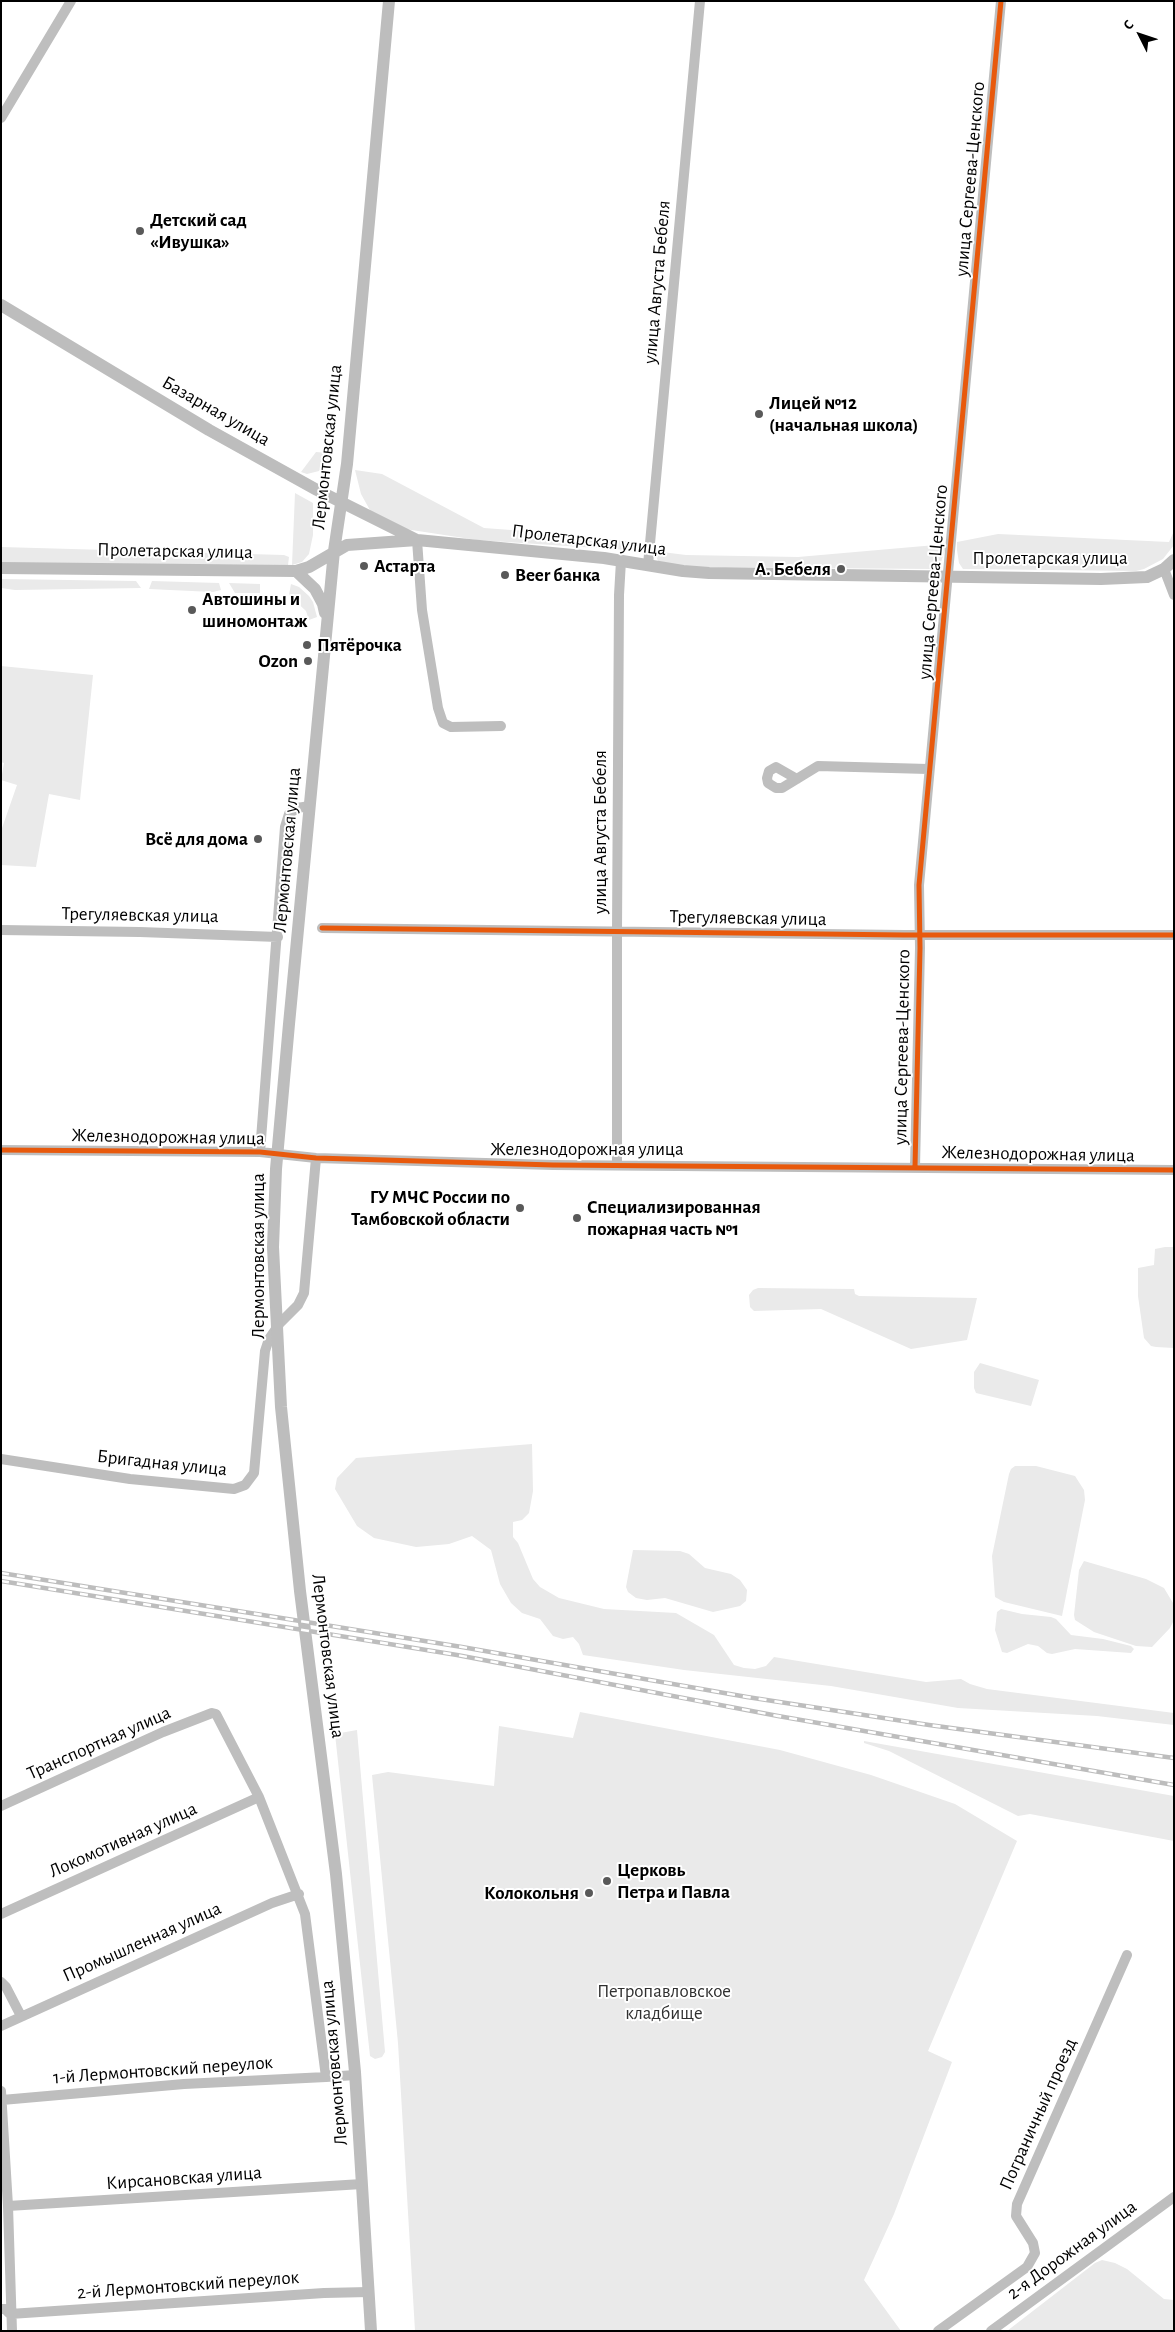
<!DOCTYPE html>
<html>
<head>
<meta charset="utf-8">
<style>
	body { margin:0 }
	#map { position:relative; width:1175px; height:2332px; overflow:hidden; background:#fff; font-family:"Alegreya Sans",sans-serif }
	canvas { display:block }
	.frame { position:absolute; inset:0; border:2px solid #000; pointer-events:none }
	.north { position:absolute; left:1115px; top:10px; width:50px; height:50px; -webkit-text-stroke:4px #fff; paint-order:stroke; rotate:311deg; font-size:14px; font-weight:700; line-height:20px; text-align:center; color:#000 }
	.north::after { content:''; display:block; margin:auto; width:18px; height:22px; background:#000; clip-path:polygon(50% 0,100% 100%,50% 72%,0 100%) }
</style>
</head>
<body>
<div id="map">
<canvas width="1175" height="2332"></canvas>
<div class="frame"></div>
<div class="north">С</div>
</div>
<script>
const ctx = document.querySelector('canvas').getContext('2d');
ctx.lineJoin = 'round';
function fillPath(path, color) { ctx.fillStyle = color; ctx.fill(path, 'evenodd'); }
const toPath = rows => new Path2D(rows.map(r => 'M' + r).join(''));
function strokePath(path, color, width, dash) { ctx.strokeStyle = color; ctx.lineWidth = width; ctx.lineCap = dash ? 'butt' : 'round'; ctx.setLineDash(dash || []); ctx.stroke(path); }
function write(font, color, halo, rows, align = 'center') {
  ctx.font = font + ' "Alegreya Sans",sans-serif'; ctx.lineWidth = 4; ctx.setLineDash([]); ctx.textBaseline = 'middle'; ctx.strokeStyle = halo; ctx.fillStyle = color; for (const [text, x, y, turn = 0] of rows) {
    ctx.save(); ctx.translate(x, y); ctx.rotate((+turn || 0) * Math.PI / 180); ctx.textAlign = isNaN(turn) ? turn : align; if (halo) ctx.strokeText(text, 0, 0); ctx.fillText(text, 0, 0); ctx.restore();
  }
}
const green = toPath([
	[316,452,328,453,333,456,319,471,307,474,301,472],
	[355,470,382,474,484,528,579,535,633,542,642,546,627,550,477,540,405,529,371,512,361,494],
	[295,493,313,503,313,535,309,554,302,562,292,565],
	[1174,531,1174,545,1163,559,1144,569,1136,571,963,569,959,563,957,550,957,542,998,534,1169,542],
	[947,544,941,562,937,568,932,569,685,567,658,561,654,551,686,555,798,557],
	[1,547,284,555,289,557,288,565,1,563],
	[1,579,136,581,141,588,15,590,1,588],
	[152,581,219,583,221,590,213,592,149,589],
	[229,583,260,584,260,593,235,593],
	[291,584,299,587,309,596,313,602,317,617,309,620,306,611,289,595],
	[1,666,93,675,80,800,49,794,36,867,1,865,1,831,17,785,1,780,4,763,1,762],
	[1165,1247,1174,1247,1174,1348,1156,1347,1151,1346,1144,1338,1138,1296,1138,1268,1154,1265,1155,1249],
	[758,1288,854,1289,855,1294,859,1296,977,1298,967,1340,911,1349,821,1309,754,1311,750,1307,749,1295,753,1290],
	[980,1363,1039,1380,1031,1406,976,1393,974,1388,974,1372],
	[532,1444,533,1491,529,1513,522,1520,513,1522,513,1537,518,1543,533,1579,540,1587,559,1598,604,1609,676,1613,714,1635,734,1665,744,1668,755,1669,766,1666,774,1657,926,1682,961,1679,970,1684,987,1689,1174,1713,1174,1725,1097,1716,958,1708,831,1686,684,1670,583,1655,579,1644,573,1637,563,1639,553,1636,540,1619,522,1613,511,1603,500,1584,491,1550,472,1536,449,1544,416,1547,374,1538,357,1526,335,1489,337,1478,356,1458],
	[1015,1466,1036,1466,1075,1476,1084,1490,1085,1500,1062,1616,1004,1602,995,1597,992,1556,1009,1474,1011,1469],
	[633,1550,680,1551,689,1554,705,1568,731,1574,740,1580,747,1590,746,1601,740,1606,713,1612,665,1598,647,1600,636,1598,628,1592,626,1587],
	[1084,1561,1146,1579,1164,1588,1173,1603,1174,1620,1170,1628,1152,1647,1136,1646,1094,1632,1075,1620,1074,1615,1079,1570],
	[1001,1609,1022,1614,1051,1617,1056,1619,1071,1635,1103,1639,1131,1646,1134,1649,1131,1653,1075,1649,1052,1654,1047,1653,1038,1646,1028,1644,1007,1653,1002,1652,995,1630,997,1612],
	[580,1712,780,1750,871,1775,955,1804,1017,1841,928,2051,952,2062,894,2214,864,2280,901,2331,415,2331,398,2043,372,1775,388,1772,494,1786,499,1726,573,1738],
	[357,1730,385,2052,382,2057,375,2059,370,2056,335,1734],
	[864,1741,1174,1796,1174,1841,1030,1814,1018,1816,889,1751,864,1743],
	[1102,2260,1115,2263,1127,2269,1164,2299,1174,2300,1174,2331,1007,2331,1095,2263]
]);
const minor = toPath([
	[1,118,71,1],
	[417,540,422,610,438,708,443,723,451,727,501,726],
	[648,565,700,1],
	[1164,569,1174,595],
	[797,779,776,767,769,771,767,778,768,783,776,788,782,788,818,766,928,769],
	[322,928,904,935,1174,935],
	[1,930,140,932,278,937],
	[1,1150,260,1152,316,1158,553,1165,1174,1170],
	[260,1152,285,827,289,814,297,808,310,806],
	[617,1164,617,931,619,595,621,561],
	[915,1167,920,948,919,885,1001,1],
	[1,1459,130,1479,234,1489,245,1485,254,1473,265,1351,269,1339,280,1323,298,1305,304,1293,316,1158],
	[1,1806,163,1732,212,1713,216,1714,259,1797,305,1914,326,2077,355,2075],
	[1,1914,259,1797],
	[1,1982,6,1987,21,2016],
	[1,2026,272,1903,299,1894],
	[1,2091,8,2206,12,2331],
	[2,2100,184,2084,326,2077],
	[8,2206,362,2184],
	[1,2309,5,2309,10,2314,324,2293,369,2292],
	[938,2331,1027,2267,1035,2253,1033,2243,1016,2216,1017,2204,1127,1955],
	[991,2331,1174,2197]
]);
const major = toPath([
	[1,305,209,430,317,490,417,540],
	[1,568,296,571,309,567,347,545,417,540,604,558,683,571,709,573,1101,579,1147,577,1164,569,1174,560],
	[296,571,315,589,323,604,325,613],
	[371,2331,355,2072,336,1874,300,1591,281,1407,273,1247,276,1169,289,1024,334,551,347,464,389,1]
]);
const rail = toPath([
	[1,1573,462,1647,747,1697,929,1725,1174,1758],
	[1,1581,457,1655,778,1716,1174,1785]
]);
const cycleway = toPath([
	[322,928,904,935,1174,935],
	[1,1150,260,1152,316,1158,553,1165,1174,1170],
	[915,1167,920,948,919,885,1001,1]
]);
const markers = [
	[140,231,5,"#595959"],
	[759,414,5,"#595959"],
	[364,566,5,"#595959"],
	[841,569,5,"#595959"],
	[505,575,5,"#595959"],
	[192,610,5,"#595959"],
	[307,645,5,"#595959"],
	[308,661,5,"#595959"],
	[258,839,5,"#595959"],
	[520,1208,5,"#595959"],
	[577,1218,5,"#595959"],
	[607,1881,5,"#595959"],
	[589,1893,5,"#595959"]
];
const streetNames = [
	["улица Сергеева-Ценского",970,179,-85],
	["улица Августа Бебеля",657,282,-85],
	["Базарная улица",216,411,30],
	["Лермонтовская улица",327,447,-84],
	["Пролетарская улица",589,540,7],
	["Пролетарская улица",175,551,1],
	["Пролетарская улица",1050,558],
	["улица Сергеева-Ценского",933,582,-85],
	["улица Августа Бебеля",600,832,-90],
	["Лермонтовская улица",287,850,-85],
	["Трегуляевская улица",140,915,1],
	["Трегуляевская улица",748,918,1],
	["улица Сергеева-Ценского",902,1047,-89],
	["Железнодорожная улица",168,1137,1],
	["Железнодорожная улица",587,1149],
	["Железнодорожная улица",1038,1154,1],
	["Лермонтовская улица",258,1256,-90],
	["Бригадная улица",162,1463,6],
	["Лермонтовская улица",328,1656,83],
	["Транспортная улица",99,1743,-24],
	["Локомотивная улица",123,1840,-24],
	["Промышленная улица",142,1942,-24],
	["Лермонтовская улица",334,2063,-95],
	["1-й Лермонтовский переулок",163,2070,-4],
	["Пограничный проезд",1038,2114,-66],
	["Кирсановская улица",184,2178,-4],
	["2-я Дорожная улица",1072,2250,-36],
	["2-й Лермонтовский переулок",188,2285,-4]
];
const poiNames = [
	["Детский сад",150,220],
	["«Ивушка»",150,242],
	["Лицей №12",769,403],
	["(начальная школа)",769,425],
	["Астарта",374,566],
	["А. Бебеля",831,569,"right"],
	["Beer банка",515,575],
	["Автошины и",202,599],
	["шиномонтаж",202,621],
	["Пятёрочка",317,645],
	["Ozon",298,661,"right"],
	["Всё для дома",248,839,"right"],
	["ГУ МЧС России по",510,1197,"right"],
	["Тамбовской области",510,1219,"right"],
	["Специализированная",587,1207],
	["пожарная часть №1",587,1229],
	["Церковь",617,1870],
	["Петра и Павла",617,1892],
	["Колокольня",579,1893,"right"]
];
const parkNames = [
	["Петропавловское",664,1991],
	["кладбище",664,2013]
];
fillPath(green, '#eaeaea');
strokePath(minor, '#bebebe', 10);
strokePath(major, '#bdbdbd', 12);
strokePath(rail, '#bdbdbd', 4.5);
strokePath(rail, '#fff', 2.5, [8]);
strokePath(cycleway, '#e8590c', 5);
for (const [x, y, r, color] of markers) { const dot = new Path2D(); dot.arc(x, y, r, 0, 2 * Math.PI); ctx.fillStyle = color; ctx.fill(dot); strokePath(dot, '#fff', 2); }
write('19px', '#000', '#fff', streetNames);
write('bold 19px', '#000', '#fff', poiNames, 'left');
write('19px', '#303030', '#fff', parkNames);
</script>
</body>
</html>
